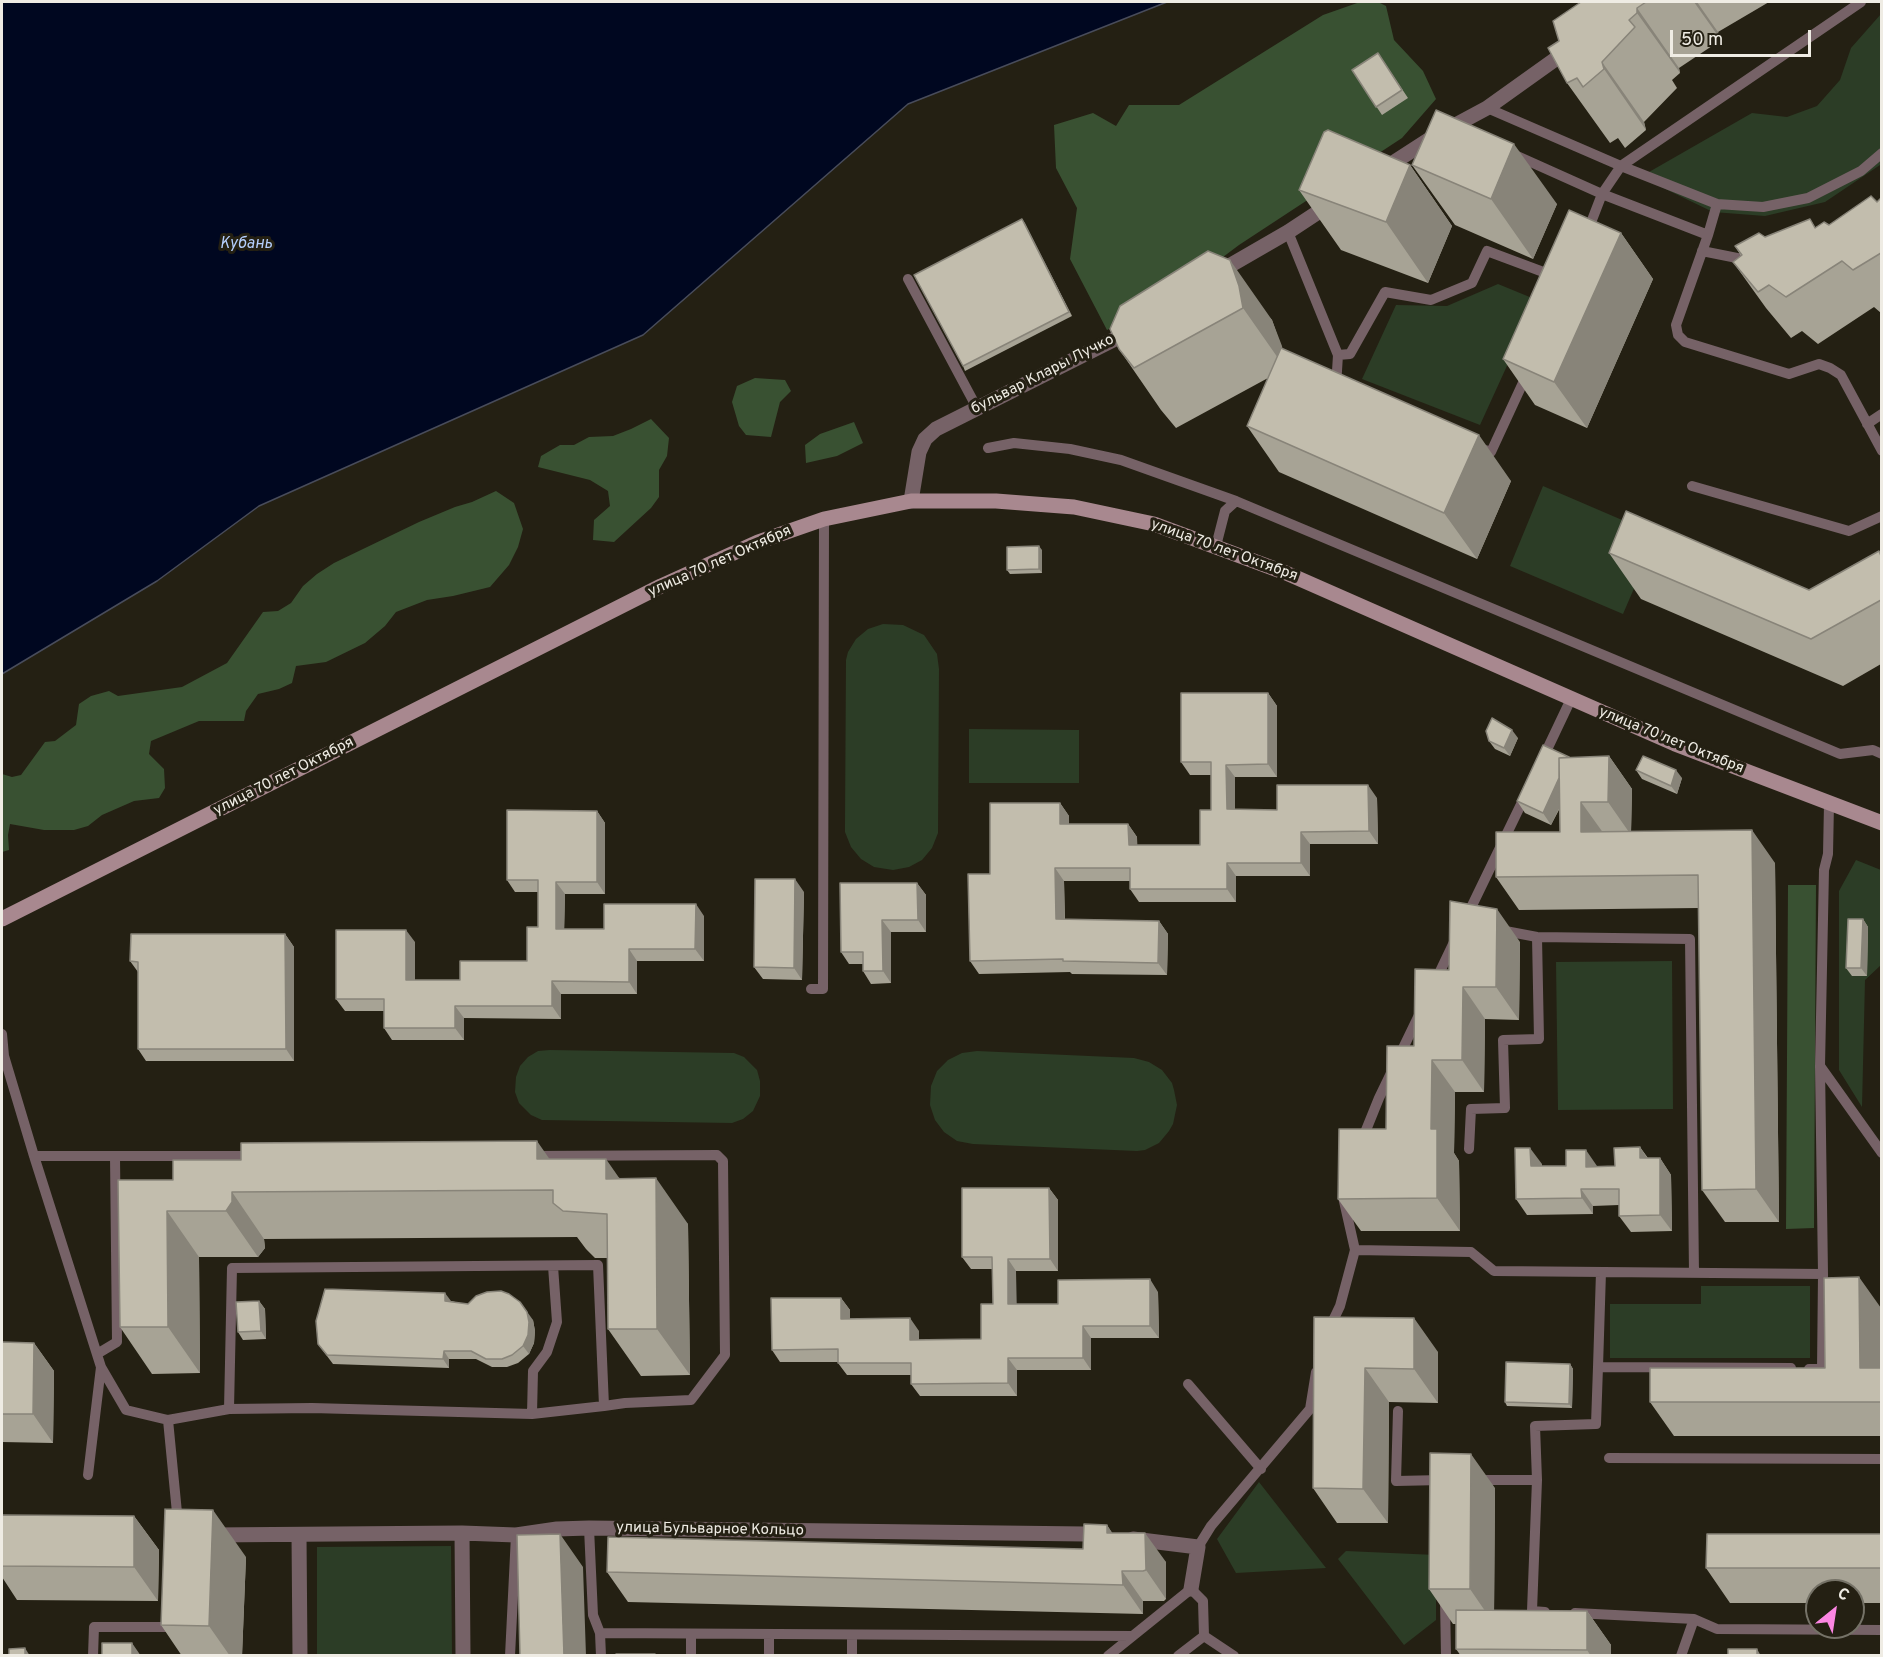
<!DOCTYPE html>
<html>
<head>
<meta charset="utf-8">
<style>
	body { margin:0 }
	#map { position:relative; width:1883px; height:1657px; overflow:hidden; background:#242013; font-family:Overpass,sans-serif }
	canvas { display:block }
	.frame { position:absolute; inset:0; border:3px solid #efece4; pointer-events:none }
	.north { position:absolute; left:1805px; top:1579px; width:60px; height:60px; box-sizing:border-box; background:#242013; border:2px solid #757267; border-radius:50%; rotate:30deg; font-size:16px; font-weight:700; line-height:24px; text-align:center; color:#efece4 }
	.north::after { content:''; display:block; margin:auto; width:21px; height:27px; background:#fc86e3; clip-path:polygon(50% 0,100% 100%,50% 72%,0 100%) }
	.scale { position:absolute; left:1670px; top:30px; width:141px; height:27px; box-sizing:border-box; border:3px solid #efece4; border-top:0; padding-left:8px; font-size:18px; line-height:21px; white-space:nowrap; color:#efece4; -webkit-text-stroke:4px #242013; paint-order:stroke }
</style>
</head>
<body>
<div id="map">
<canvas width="1883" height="1657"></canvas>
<div class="frame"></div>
<div class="north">С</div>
<div class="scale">50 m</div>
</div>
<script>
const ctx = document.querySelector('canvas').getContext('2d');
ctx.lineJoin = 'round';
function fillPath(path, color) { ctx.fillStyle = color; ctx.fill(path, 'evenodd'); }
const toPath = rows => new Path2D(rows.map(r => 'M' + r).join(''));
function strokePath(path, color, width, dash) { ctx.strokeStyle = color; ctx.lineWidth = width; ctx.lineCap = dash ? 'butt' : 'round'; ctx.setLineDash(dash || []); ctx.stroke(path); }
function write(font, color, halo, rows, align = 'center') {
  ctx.font = font + ' Overpass,sans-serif'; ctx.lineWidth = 6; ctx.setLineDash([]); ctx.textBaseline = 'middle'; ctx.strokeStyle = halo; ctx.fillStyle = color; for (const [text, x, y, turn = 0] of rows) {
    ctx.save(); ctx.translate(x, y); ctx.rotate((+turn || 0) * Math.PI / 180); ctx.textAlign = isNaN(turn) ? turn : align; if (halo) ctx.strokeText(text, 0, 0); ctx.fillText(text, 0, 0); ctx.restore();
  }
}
const green = toPath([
	[1881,14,1881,163,1880,165,1825,202,1765,216,1713,212,1655,184,1649,172,1752,113,1787,117,1817,106,1840,80,1851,48],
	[1498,284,1537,300,1480,425,1362,379,1396,305,1447,306],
	[1543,486,1657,535,1623,614,1510,566],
	[883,624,903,625,924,635,937,654,939,669,938,833,932,848,922,860,909,867,893,870,874,867,861,859,851,847,845,832,845,824,846,660,848,652,856,639,868,629],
	[969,729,1079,730,1079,783,969,783],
	[1856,860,1881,870,1881,965,1865,980,1862,1107,1839,1070,1839,891],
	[1672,961,1673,1109,1558,1110,1556,962],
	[550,1050,734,1053,744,1057,757,1070,760,1081,760,1096,753,1111,743,1119,732,1123,542,1120,531,1115,519,1103,515,1092,516,1077,520,1066,528,1057,538,1051],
	[977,1051,1134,1058,1149,1062,1162,1070,1172,1083,1174,1090,1177,1105,1173,1124,1169,1131,1159,1143,1145,1150,1137,1151,973,1144,957,1141,944,1132,935,1120,930,1105,931,1086,937,1071,948,1060,962,1053],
	[1701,1286,1810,1286,1810,1358,1610,1358,1610,1304,1701,1304],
	[1259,1482,1326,1568,1236,1573,1217,1539],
	[451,1546,452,1655,317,1655,317,1547],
	[1346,1551,1436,1555,1436,1620,1404,1645,1338,1559]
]);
const forest = toPath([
	[1360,2,1378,2,1386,6,1394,40,1423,71,1436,99,1402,138,1239,245,1179,290,1107,330,1070,259,1077,208,1056,168,1054,125,1093,113,1116,126,1129,105,1179,105,1323,15],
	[755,378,785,380,791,391,780,402,771,437,746,435,739,426,732,402,737,386],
	[651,419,669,438,667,456,659,470,659,497,651,508,614,542,593,540,594,520,610,506,608,491,590,480,538,467,541,456,560,445,574,445,589,437,613,436,631,429],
	[854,422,863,443,837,456,806,463,805,445,820,434],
	[496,491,514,503,523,529,518,547,509,565,490,587,453,596,427,600,396,612,385,626,365,643,326,662,296,666,292,683,279,689,258,694,246,711,244,721,199,721,151,741,149,754,164,769,165,788,159,798,134,801,102,815,88,826,74,830,44,830,10,824,8,835,9,850,2,852,2,774,12,777,21,775,45,742,55,741,76,725,79,704,91,696,109,691,118,696,182,687,227,663,263,612,278,611,291,603,303,586,317,574,334,563,419,522,455,507,472,502],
	[1788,885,1816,885,1814,1228,1786,1229]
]);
const water = toPath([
	[2,2,1167,2,908,104,643,335,259,506,157,581,2,674,2,2]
]);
const service = toPath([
	[1487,108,1621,166,1717,204,1763,207,1808,198,1861,171,1882,153],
	[1515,155,1602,194,1708,235],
	[1717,204,1708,235,1676,325,1678,335,1685,342,1789,374,1819,364,1830,368,1841,375,1882,451],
	[1288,232,1338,355,1336,387],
	[1587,233,1602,194,1621,166,1861,2],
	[1702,251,1752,261],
	[908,279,977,408],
	[1338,355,1350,354,1385,292,1431,300,1472,283,1487,251,1554,276],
	[1867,424,1882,414],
	[988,448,1014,443,1070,449,1121,460,1236,501],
	[1479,448,1491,452,1527,374],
	[1692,486,1849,531,1882,516],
	[1216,546,1225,511,1236,501,1840,754,1873,750,1882,754],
	[1543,758,1571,699],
	[1466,918,1526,794],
	[1500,930,1537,937,1690,939,1694,1273],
	[1435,982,1455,940],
	[811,989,823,989,824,519],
	[2,1034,4,1056,34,1156,101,1367,126,1410,168,1420,178,1523],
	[1820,1066,1882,1153],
	[1362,1140,1379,1098,1420,1013],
	[1469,1149,1471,1109,1505,1108,1503,1040,1539,1039,1537,937],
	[34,1156,253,1156],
	[1343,1197,1355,1250,1471,1252,1494,1271,1823,1274,1820,1066,1824,870,1828,854,1829,804],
	[1329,1329,1340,1306,1355,1250],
	[97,1354,117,1342,115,1156],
	[1598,1367,1601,1272],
	[1809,1369,1822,1369,1823,1274],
	[1188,1384,1261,1469],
	[229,1409,312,1408,532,1414,604,1406],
	[1398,1411,1396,1481,1442,1480],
	[532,1414,533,1371,547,1352,557,1322,553,1266],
	[168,1420,229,1409,232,1268,598,1265,604,1406,625,1403,691,1400,725,1355,723,1161,717,1155,533,1156],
	[1609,1458,1882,1459],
	[88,1475,101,1367],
	[1477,1480,1537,1480],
	[589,1528,593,1615,600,1633,1132,1636],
	[1198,1547,1211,1526,1310,1409,1316,1372],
	[1445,1600,1446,1656],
	[1545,1612,1532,1611,1537,1480,1535,1426,1596,1424,1598,1367,1791,1368],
	[1575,1613,1694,1619,1681,1656],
	[1694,1619,1717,1629,1882,1630],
	[600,1633,601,1656],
	[691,1634,691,1656],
	[1204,1636,1234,1656],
	[93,1656,94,1627,174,1627],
	[510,1656,516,1535],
	[769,1656,769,1635],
	[852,1656,852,1635],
	[1108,1656,1191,1589,1203,1601,1204,1636,1178,1656]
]);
const minor = toPath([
	[1382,170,1433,137,1487,108,1571,48],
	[1217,273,1288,232,1332,203],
	[911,501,919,452,925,439,936,429,1115,339,1130,327],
	[462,1533,463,1656],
	[210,1535,462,1533,516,1535,557,1529,589,1528,1085,1534,1103,1536],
	[299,1535,300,1656],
	[1133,1539,1198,1547,1191,1589]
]);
const secondary = toPath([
	[2,919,661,586,758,542,824,519,911,501,996,501,1074,507,1154,524,1286,573,1675,744,1882,823]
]);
const wall = toPath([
	[1581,2,1769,2,1718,32,1721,40,1679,68,1680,73,1672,80,1677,88,1644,122,1646,130,1625,148,1618,138,1610,143,1567,83,1559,41],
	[1378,53,1408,98,1382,115,1352,70],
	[1410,165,1452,226,1428,283,1341,250,1299,190],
	[1412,165,1557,204,1533,259,1455,225],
	[1881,198,1881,313,1874,307,1818,344,1802,331,1791,338,1766,308,1733,262,1741,256,1735,246,1765,237,1810,219,1815,227,1829,225,1877,202],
	[1022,219,1072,316,965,371,963,366],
	[1621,233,1653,279,1587,428,1535,405,1503,359],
	[1208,251,1272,320,1282,349,1511,481,1477,559,1279,472,1247,426,1268,378,1176,428,1161,410,1119,349],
	[1042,550,1042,573,1010,574,1007,570],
	[1609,553,1809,590,1881,555,1881,664,1843,686,1641,599],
	[1268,693,1277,706,1277,777,1235,777,1235,809,1277,810,1377,798,1378,844,1310,844,1310,876,1236,876,1236,902,1139,902,1130,889,1130,881,1064,881,1065,919,1159,921,1168,934,1167,975,1072,974,1070,972,979,974,970,961,990,874,1060,803,1069,816,1069,824,1128,824,1137,837,1137,845,1200,845,1211,810,1211,775,1190,775,1181,762],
	[1518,738,1510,756,1495,749,1489,741],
	[1609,756,1632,789,1631,831,1775,863,1779,1222,1725,1222,1702,1190,1699,908,1519,910,1496,877,1560,832,1560,808,1551,825,1525,813,1517,801,1570,758],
	[1636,770,1682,778,1677,794,1642,779],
	[597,811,605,823,605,894,565,894,564,929,604,929,704,916,704,961,637,961,637,994,561,994,561,1019,464,1018,464,1040,392,1040,384,1028,384,1011,345,1011,336,999,415,942,415,980,460,980,527,961,538,927,538,892,515,892,507,880],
	[917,883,926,895,926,932,891,932,891,983,871,984,863,971,863,964,849,964,841,952],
	[804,892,802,980,763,979,754,967],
	[1863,919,1868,927,1867,976,1852,976,1846,968],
	[285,934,294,947,294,1061,146,1061,138,1049,138,972,130,961],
	[1520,942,1519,1020,1485,1019,1484,1092,1455,1092,1454,1153,1459,1161,1460,1231,1361,1231,1338,1199,1386,1129,1414,1046,1449,970],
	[1640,1147,1648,1158,1660,1158,1671,1175,1672,1231,1631,1232,1619,1216,1619,1205,1593,1206,1593,1214,1527,1215,1516,1199,1542,1164,1542,1166,1615,1166],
	[550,1159,620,1178,688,1224,690,1375,641,1376,608,1329,608,1258,595,1258,586,1249,577,1237,264,1239,265,1248,258,1257,199,1257,200,1373,152,1374,120,1327,173,1180],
	[1049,1188,1058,1200,1058,1271,1016,1271,1016,1304,1058,1304,1158,1292,1159,1338,1091,1338,1091,1370,1017,1370,1017,1396,920,1396,911,1384,911,1375,847,1375,838,1363,838,1362,780,1362,772,1350,841,1298,850,1310,850,1319,919,1331,919,1340,981,1339,993,1304,992,1269,971,1269,962,1257],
	[259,1301,265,1309,266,1339,243,1340,238,1332],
	[451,1301,533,1320,535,1331,534,1343,529,1354,518,1363,507,1367,492,1367,476,1359,449,1359,449,1368,333,1364,318,1344],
	[1881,1308,1881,1436,1674,1436,1650,1402,1825,1368],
	[1314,1317,1438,1352,1438,1403,1389,1402,1388,1523,1337,1523,1313,1488],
	[2,1342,34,1343,54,1371,53,1443,2,1442],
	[1570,1364,1573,1369,1572,1408,1507,1406,1505,1402],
	[1495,1488,1494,1610,1587,1611,1611,1645,1611,1656,1461,1656,1456,1649,1456,1624,1453,1624,1429,1589],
	[2,1515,134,1516,159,1550,158,1601,17,1600,2,1577],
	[1107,1525,1112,1533,1166,1562,1166,1599,1164,1601,1143,1601,1143,1614,628,1602,607,1572,1083,1549],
	[1881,1534,1881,1603,1853,1603,1853,1591,1817,1591,1817,1603,1730,1603,1706,1568],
	[246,1557,242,1656,182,1656,161,1625]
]);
const shadedWall = toPath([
	[1694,2,1697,2,1718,32,1721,40],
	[1637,8,1679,68,1680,73,1637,13],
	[1602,62,1644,122,1646,130,1604,69],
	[1514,144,1557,204,1533,259,1491,199],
	[1410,165,1452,226,1428,283,1386,222],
	[1022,219,1025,223,1072,316,1069,312],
	[1621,233,1653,279,1587,428,1554,382],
	[1230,260,1272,320,1282,346,1285,368,1243,308],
	[1479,435,1511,481,1477,559,1444,513],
	[1039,546,1042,550,1042,573,1039,569],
	[1268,693,1277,706,1277,777,1268,764],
	[1512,730,1518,738,1510,756,1504,748],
	[1609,756,1632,789,1631,835,1608,802],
	[1569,757,1578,770,1551,825,1543,813],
	[1226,765,1235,777,1235,822,1227,809],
	[1676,770,1682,778,1677,794,1671,786],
	[1368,785,1377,798,1378,844,1369,831],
	[1581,802,1604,834,1581,832],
	[1060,803,1069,816,1069,837,1060,824],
	[597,811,605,823,605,894,597,882],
	[1128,824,1137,837,1138,858,1129,845],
	[1752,830,1775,863,1779,1222,1756,1189],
	[1301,832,1310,844,1310,876,1301,863],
	[1227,863,1236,876,1236,902,1227,889],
	[1055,868,1064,881,1065,932,1056,919],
	[795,879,804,892,802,980,794,968],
	[556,882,565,894,564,941,556,929],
	[917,883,926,895,926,932,918,920],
	[696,904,704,916,704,961,695,949],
	[1497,909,1520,942,1519,1020,1496,987],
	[1863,919,1868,927,1867,976,1861,968],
	[882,920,891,932,891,983,883,971],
	[1159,921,1168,934,1167,975,1158,963],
	[406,930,415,942,415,992,406,980],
	[285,934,294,947,294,1061,286,1049],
	[629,949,637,961,637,994,629,982],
	[552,981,561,994,561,1019,552,1006],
	[1463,987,1485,1019,1484,1092,1462,1060],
	[455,1006,464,1018,464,1040,455,1028],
	[1432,1060,1455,1092,1454,1153,1459,1161,1460,1231,1437,1198,1431,1129],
	[537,1141,569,1187,537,1159],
	[1640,1147,1651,1164,1640,1158],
	[1530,1148,1542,1164,1542,1182,1531,1166],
	[1586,1150,1597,1166,1586,1167],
	[1660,1158,1671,1175,1672,1231,1660,1215],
	[606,1159,638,1205,606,1179],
	[656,1178,688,1224,690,1375,657,1329],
	[1049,1188,1058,1200,1058,1271,1050,1259],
	[1581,1189,1593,1206,1593,1214,1582,1198],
	[232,1192,264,1239,265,1248,258,1257,226,1211],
	[167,1211,199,1257,200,1373,168,1327],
	[1008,1259,1016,1271,1017,1317,1008,1304],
	[1859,1277,1881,1308,1881,1399,1860,1368],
	[1150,1279,1158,1292,1159,1338,1150,1326],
	[445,1293,451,1301,451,1310,445,1301],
	[841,1298,850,1310,850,1331,841,1319],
	[259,1301,265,1309,266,1339,261,1331],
	[520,1302,533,1320,535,1331,534,1343,529,1354,523,1346],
	[910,1318,919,1331,919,1352,910,1340],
	[1414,1318,1438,1352,1438,1403,1414,1369],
	[1083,1326,1091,1338,1091,1370,1083,1358],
	[34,1343,54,1371,53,1443,33,1414],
	[444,1351,449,1359,449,1368,443,1359],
	[1008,1358,1017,1370,1017,1396,1008,1383],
	[1570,1364,1573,1369,1572,1408,1569,1404],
	[1365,1368,1389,1402,1388,1523,1363,1489],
	[1471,1454,1495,1488,1494,1624,1470,1589],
	[213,1510,246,1557,242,1656,230,1656,209,1626],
	[134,1516,159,1550,158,1601,134,1567],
	[1107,1525,1127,1555,1107,1533],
	[1145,1533,1166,1562,1166,1599,1146,1570],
	[560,1534,583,1567,586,1656,564,1656],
	[1122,1571,1143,1601,1143,1614,1123,1585],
	[1587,1611,1611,1645,1611,1656,1591,1656,1587,1650],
	[132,1643,141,1656,132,1656],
	[25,1648,30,1656,25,1656],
	[1757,1649,1761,1656,1757,1656]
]);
const building = toPath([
	[1581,2,1646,2,1637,8,1637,13,1629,20,1635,27,1602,62,1604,69,1583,87,1577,78,1567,83,1548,48,1559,41,1553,21,1581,2],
	[1378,53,1402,90,1376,107,1352,70,1378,53],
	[1436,110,1514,144,1491,199,1412,165,1436,110],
	[1328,130,1410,165,1386,222,1299,190,1324,132,1328,130],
	[1871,196,1877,202,1881,198,1881,253,1853,270,1842,261,1786,297,1769,285,1758,292,1733,262,1742,255,1735,246,1759,233,1765,237,1810,219,1815,228,1824,222,1829,225,1871,196],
	[1569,210,1621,233,1554,382,1503,359,1569,210],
	[1022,219,1069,312,963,366,914,275,1022,219],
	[1208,251,1230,260,1239,286,1243,308,1134,368,1119,349,1110,329,1120,306,1208,251],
	[1281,348,1479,435,1444,513,1247,426,1281,348],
	[1626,511,1809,590,1879,551,1881,556,1881,600,1811,639,1609,553,1626,511],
	[1039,546,1039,569,1007,570,1007,547,1039,546],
	[1181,693,1268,693,1268,764,1226,765,1227,809,1277,810,1277,785,1368,785,1369,831,1301,832,1301,863,1227,863,1227,889,1130,889,1130,868,1055,868,1056,919,1159,921,1158,963,1063,961,1063,959,970,961,968,874,990,874,990,803,1060,803,1060,824,1128,824,1129,845,1200,845,1200,810,1211,810,1211,762,1181,762,1181,693],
	[1492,718,1512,730,1504,748,1489,741,1486,731,1492,718],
	[1543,745,1569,757,1559,758,1559,778,1543,813,1517,801,1543,745],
	[1609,756,1608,802,1581,802,1581,832,1752,830,1756,1189,1702,1190,1698,875,1496,877,1496,832,1560,832,1559,758,1609,756],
	[1643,756,1676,770,1671,786,1636,770,1643,756],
	[507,810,597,811,597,882,556,882,556,929,604,929,604,904,696,904,695,949,629,949,629,982,552,981,552,1006,455,1006,455,1028,384,1028,384,999,336,999,336,930,406,930,406,980,460,980,460,961,527,961,527,927,538,927,538,880,507,880,507,810],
	[755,879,795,879,794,968,754,967,755,879],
	[840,883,917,883,918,920,882,920,883,971,863,971,863,952,841,952,840,883],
	[1450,901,1497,909,1496,987,1463,987,1462,1060,1432,1060,1431,1129,1437,1129,1437,1198,1338,1199,1339,1129,1386,1129,1387,1046,1414,1046,1415,969,1449,970,1450,901],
	[1848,919,1863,919,1861,968,1846,968,1848,919],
	[131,934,285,934,286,1049,138,1049,138,962,130,961,131,934],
	[537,1141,537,1159,606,1159,606,1179,656,1178,657,1329,608,1329,607,1214,563,1211,553,1203,553,1190,232,1192,232,1202,226,1211,167,1211,168,1327,120,1327,118,1180,173,1180,173,1160,241,1160,241,1143,537,1141],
	[1640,1147,1640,1158,1660,1158,1660,1215,1619,1216,1619,1189,1581,1189,1582,1198,1516,1199,1515,1148,1530,1148,1531,1166,1566,1166,1566,1150,1586,1150,1586,1167,1615,1166,1614,1148,1640,1147],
	[962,1188,1049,1188,1050,1259,1008,1259,1008,1304,1058,1304,1058,1280,1150,1279,1150,1326,1083,1326,1083,1358,1008,1358,1008,1383,911,1384,911,1363,838,1363,838,1349,772,1350,771,1298,841,1298,841,1319,910,1318,910,1340,981,1339,981,1304,993,1304,992,1257,962,1257,962,1188],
	[1859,1277,1860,1368,1881,1368,1881,1402,1650,1402,1650,1368,1825,1368,1824,1278,1859,1277],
	[325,1289,445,1293,445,1301,468,1304,476,1296,487,1292,501,1291,509,1294,520,1302,527,1312,529,1322,528,1335,523,1346,512,1355,502,1359,486,1359,471,1351,444,1351,443,1359,327,1355,318,1344,316,1321,325,1289],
	[259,1301,261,1331,238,1332,236,1302,259,1301],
	[1314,1317,1414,1318,1414,1369,1365,1368,1363,1489,1313,1488,1314,1317],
	[2,1342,34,1343,33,1414,2,1414,2,1342],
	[1506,1362,1570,1364,1569,1404,1505,1402,1506,1362],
	[1430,1453,1471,1454,1470,1589,1429,1589,1430,1453],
	[165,1509,213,1510,209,1626,161,1625,165,1509],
	[2,1515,134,1516,134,1567,2,1566,2,1515],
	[1084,1524,1107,1525,1107,1533,1145,1533,1146,1570,1143,1571,1122,1571,1123,1585,607,1572,608,1537,1083,1549,1084,1524],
	[560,1534,564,1656,520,1656,517,1535,560,1534],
	[1707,1534,1881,1534,1881,1568,1706,1568,1707,1534],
	[1456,1610,1587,1611,1587,1650,1456,1649,1456,1610],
	[102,1643,132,1643,132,1656,102,1656,102,1643],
	[25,1648,25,1656,9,1656,9,1649,25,1648],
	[1728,1649,1757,1649,1757,1656,1728,1656,1728,1649],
	[616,1654,655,1654,655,1656,616,1656,616,1654]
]);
const streetNames = [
	["бульвар Клары Лучко",1043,375,-27],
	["улица 70 лет Октября",1224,551,20],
	["улица 70 лет Октября",720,562,-24],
	["улица 70 лет Октября",1671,741,22],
	["улица 70 лет Октября",284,777,-27],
	["улица Бульварное Кольцо",710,1530,1]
];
const waterNames = [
	["Кубань",246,245]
];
fillPath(green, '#2c3d26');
fillPath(forest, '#395132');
fillPath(water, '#000720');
strokePath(water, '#484c5b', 1.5);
strokePath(service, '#766267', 10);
strokePath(minor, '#766267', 15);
strokePath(secondary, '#a8888f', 15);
fillPath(wall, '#a7a395');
fillPath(shadedWall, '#888479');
fillPath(building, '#c2bdad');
strokePath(building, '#888479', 1.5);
write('15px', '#efece4', '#242013', streetNames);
write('italic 16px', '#b5cffd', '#242013', waterNames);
</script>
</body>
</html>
